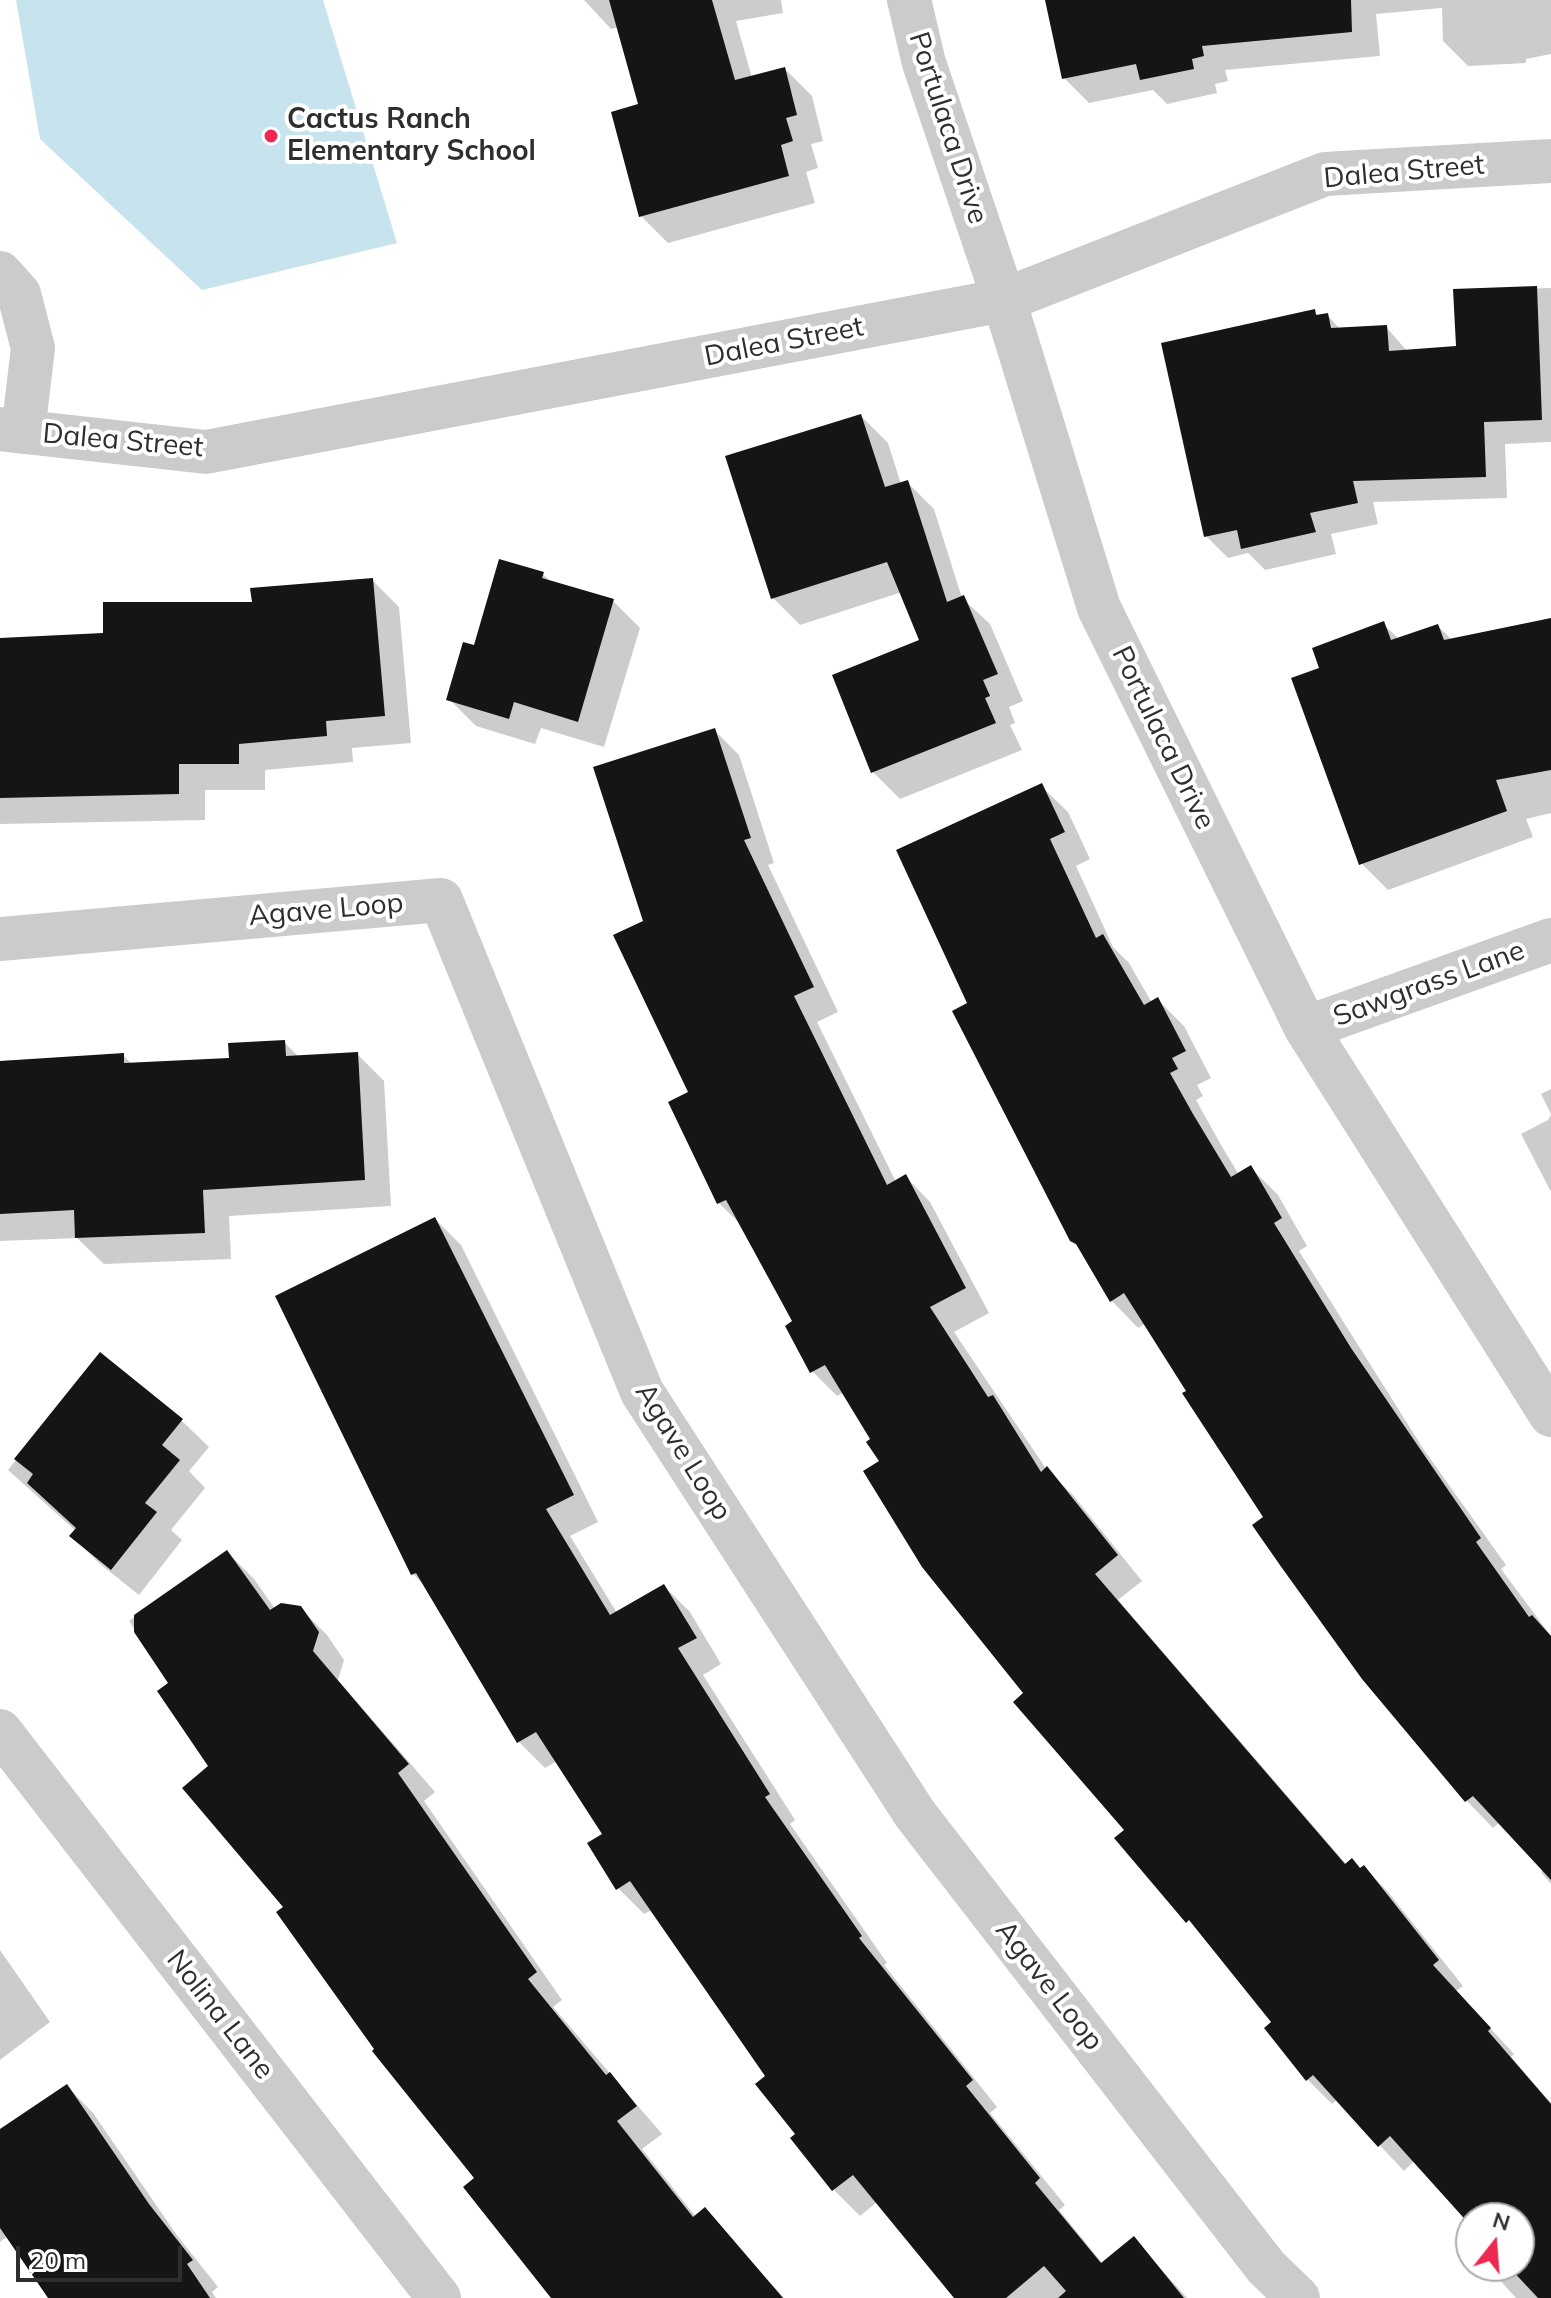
<!DOCTYPE html>
<html>
<head>
<meta charset="utf-8">
<style>
	body { margin:0 }
	#map { position:relative; width:1551px; height:2298px; overflow:hidden; background:#fff; font-family:Mulish,sans-serif }
	canvas { display:block }
	.north { position:absolute; left:1455px; top:2202px; width:80px; height:80px; box-sizing:border-box; background:#fff; border:2px solid #ababab; border-radius:50%; rotate:17deg; font-size:22px; font-weight:700; line-height:32px; text-align:center; color:#2e2e2e }
	.north::after { content:''; display:block; margin:auto; width:28px; height:36px; background:#ee2851; clip-path:polygon(50% 0,100% 100%,50% 72%,0 100%) }
	.scale { position:absolute; left:16px; top:2246px; width:166px; height:36px; box-sizing:border-box; border:4px solid #2e2e2e; border-top:0; padding-left:10px; font-size:24px; line-height:28px; white-space:nowrap; color:#2e2e2e; -webkit-text-stroke:6px #fff; paint-order:stroke }
</style>
</head>
<body>
<div id="map">
<canvas width="1551" height="2298"></canvas>
<div class="north">N</div>
<div class="scale">20 m</div>
</div>
<script>
const ctx = document.querySelector('canvas').getContext('2d');
ctx.lineJoin = 'round';
function fillPath(path, color) { ctx.fillStyle = color; ctx.fill(path, 'evenodd'); }
const toPath = rows => new Path2D(rows.map(r => 'M' + r).join(''));
function strokePath(path, color, width, dash) { ctx.strokeStyle = color; ctx.lineWidth = width; ctx.lineCap = dash ? 'butt' : 'round'; ctx.setLineDash(dash || []); ctx.stroke(path); }
function write(font, color, halo, rows, align = 'center') {
  ctx.font = font + ' Mulish,sans-serif'; ctx.lineWidth = 8; ctx.setLineDash([]); ctx.textBaseline = 'middle'; ctx.strokeStyle = halo; ctx.fillStyle = color; for (const [text, x, y, turn = 0] of rows) {
    ctx.save(); ctx.translate(x, y); ctx.rotate((+turn || 0) * Math.PI / 180); ctx.textAlign = isNaN(turn) ? turn : align; if (halo) ctx.strokeText(text, 0, 0); ctx.fillText(text, 0, 0); ctx.restore();
  }
}
const water = toPath([
	[16,0,323,0,397,243,202,290,40,139]
]);
const shadow = toPath([
	[584,0,781,0,783,13,736,21,752,78,785,69,812,96,823,141,811,144,818,168,806,172,815,203,668,243,641,216,641,106,619,27,611,29],
	[1047,0,1551,0,1551,54,1526,59,1526,63,1468,66,1443,41,1442,8,1376,14,1380,56,1225,70,1228,81,1215,84,1217,93,1167,104,1153,90,1089,103,1064,78],
	[1551,288,1551,442,1505,444,1507,498,1373,502,1378,524,1331,534,1336,554,1265,570,1248,553,1228,558,1206,536,1314,311,1319,317,1327,315,1341,330,1386,327,1408,352,1458,348,1455,291],
	[861,416,888,443,901,484,907,482,934,509,962,598,990,624,1023,701,1009,707,1015,723,1010,725,1022,750,900,799,873,772,922,641,902,592,800,625,773,598],
	[543,574,552,583,613,601,640,628,604,747,541,728,535,744,476,726,449,699,475,647],
	[372,580,399,607,411,743,352,748,353,762,265,770,265,790,205,790,205,820,0,824,0,640,105,635],
	[1551,620,1551,813,1526,819,1533,837,1388,890,1361,863,1322,669,1383,624,1399,639,1438,626,1452,640],
	[714,730,739,755,774,863,768,865,838,1012,817,1022,896,1182,906,1177,930,1202,989,1313,954,1332,1047,1470,1072,1494,1142,1581,1118,1600,1347,1865,1361,1870,1364,1867,1388,1892,1463,1986,1456,1991,1514,2054,1511,2057,1551,2103,1551,2298,1516,2298,1496,2276,1504,2266,1519,2266,1519,2218,1471,2218,1471,2222,1415,2160,1404,2171,1337,2100,1332,2104,1307,2079,1274,2023,1212,1945,1117,1838,1127,1830,1026,1693,881,1462,873,1440,844,1392,837,1396,812,1371,794,1322,744,1228,719,1203,646,922],
	[1041,786,1068,812,1090,859,1076,866,1113,947,1129,963,1152,1003,1158,1000,1184,1026,1211,1078,1197,1085,1203,1096,1196,1100,1220,1143,1239,1175,1251,1168,1278,1195,1307,1246,1299,1251,1424,1450,1506,1565,1501,1569,1551,1636,1551,1884,1541,1872,1544,1869,1500,1822,1493,1828,1467,1801,1363,1678,1146,1323,1138,1328,1112,1301,1082,1250,1071,1240,969,1004],
	[284,1042,299,1057,357,1054,384,1081,391,1206,229,1216,231,1259,104,1264,77,1238,0,1241,0,1061,123,1055,132,1064,231,1060],
	[1551,1089,1551,1114,1541,1094],
	[1551,1115,1551,1192,1521,1134,1548,1120],
	[435,1219,461,1245,598,1522,570,1536,617,1613,664,1586,690,1612,721,1664,703,1675,795,1820,790,1824,887,1963,884,1965,997,2107,990,2113,1065,2205,1059,2210,1103,2264,1134,2239,1187,2298,957,2298,877,2202,860,2216,834,2190,793,2138,798,2134,768,2076,652,1910,644,1914,618,1888,604,1835,557,1761,545,1768,519,1742,427,1588,413,1574,277,1297],
	[100,1354,182,1421,209,1447,189,1471,205,1488,171,1530,182,1540,139,1595,99,1563,72,1536,76,1531,8,1470],
	[227,1552,254,1579,275,1609,300,1608,327,1635,344,1660,338,1680,435,1792,424,1801,562,2000,553,2007,662,2134,642,2149,696,2217,705,2210,784,2298,554,2298,477,2178,376,2050,286,1907,171,1683,129,1621],
	[0,1950,50,2022,0,2060],
	[67,2086,93,2113,176,2234,218,2287,212,2292,216,2298,50,2298,8,2236,0,2242,0,2132]
]);
const building = toPath([
	[609,0,712,0,735,80,785,67,797,115,786,118,793,141,781,145,789,176,639,217,611,112,638,104],
	[1045,0,1351,0,1352,32,1202,46,1204,56,1192,59,1194,69,1140,80,1136,64,1062,79],
	[1537,286,1542,420,1484,422,1486,477,1353,481,1358,503,1310,513,1316,532,1241,549,1237,530,1204,537,1161,343,1315,309,1316,315,1328,313,1331,328,1387,325,1389,351,1456,346,1453,289],
	[861,414,885,487,908,480,947,602,964,595,998,674,983,680,990,696,985,698,996,723,871,773,832,675,919,640,887,562,771,599,725,456],
	[499,559,544,572,542,578,614,599,578,722,514,702,509,719,446,700,463,642,474,645],
	[373,578,385,716,326,721,327,736,239,744,239,764,179,764,179,794,0,798,0,638,103,633,103,602,252,602,250,588],
	[1551,618,1551,770,1496,780,1507,811,1359,865,1291,678,1319,668,1312,648,1384,621,1391,640,1438,624,1444,640],
	[715,728,751,838,744,840,814,987,794,996,887,1185,906,1174,966,1288,930,1307,988,1397,993,1395,1041,1472,1047,1466,1118,1555,1095,1574,1345,1864,1352,1858,1360,1868,1364,1865,1439,1960,1433,1965,1491,2028,1488,2031,1551,2104,1551,2298,1538,2298,1508,2266,1519,2266,1519,2218,1471,2218,1471,2226,1390,2136,1378,2147,1313,2075,1306,2081,1264,2028,1271,2022,1189,1920,1186,1923,1114,1838,1124,1830,1013,1702,1023,1693,922,1567,863,1471,879,1461,866,1442,870,1439,825,1365,810,1373,785,1326,792,1321,726,1200,717,1204,668,1102,688,1092,613,935,643,921,593,767],
	[1042,783,1065,832,1050,839,1096,938,1103,934,1144,1005,1158,997,1186,1051,1172,1058,1178,1069,1170,1073,1193,1114,1231,1177,1251,1165,1282,1218,1274,1223,1351,1348,1481,1538,1476,1542,1529,1617,1532,1615,1551,1636,1551,1880,1473,1796,1465,1802,1362,1679,1282,1568,1252,1525,1263,1517,1182,1393,1186,1391,1124,1293,1110,1302,1076,1244,1070,1241,952,1011,967,1003,896,850],
	[285,1040,286,1056,358,1052,365,1180,203,1190,205,1233,75,1238,74,1210,0,1214,0,1061,124,1053,124,1063,229,1058,228,1043],
	[435,1217,574,1495,546,1509,610,1615,664,1584,697,1638,678,1648,770,1794,765,1797,862,1936,859,1938,973,2080,966,2086,1040,2178,1035,2183,1101,2263,1134,2236,1184,2298,1058,2298,1066,2291,1044,2266,1006,2298,954,2298,853,2175,832,2191,790,2138,795,2134,755,2084,765,2076,630,1881,616,1890,587,1843,602,1834,536,1732,517,1743,416,1573,411,1575,275,1296],
	[100,1352,183,1419,162,1445,180,1460,145,1503,157,1512,111,1570,69,1536,76,1528,27,1483,33,1474,14,1459],
	[227,1550,270,1610,281,1603,301,1606,319,1632,313,1651,409,1764,398,1773,537,1972,528,1979,606,2075,610,2072,637,2106,617,2121,693,2217,705,2207,783,2298,551,2298,463,2187,474,2178,372,2051,374,2049,276,1912,283,1907,182,1788,208,1766,157,1691,168,1683,134,1632,134,1615],
	[67,2084,149,2204,193,2260,187,2264,210,2298,48,2298,0,2228,0,2129]
]);
const minor = toPath([
	[909,0,924,63,1004,300,1099,608,1306,1028,1551,1415],
	[0,273,19,294,33,348,23,432],
	[0,429,206,452,1004,300,1325,174,1551,161],
	[0,939,441,900,642,1392,915,1814,1266,2267,1298,2298],
	[1306,1028,1551,940],
	[0,1731,439,2298]
]);
const markers = [
	[271,136,8,"#ee2851"]
];
const poiNames = [
	["Cactus Ranch",287,120],
	["Elementary School",287,152]
];
const streetNames = [
	["Portulaca Drive",948,128,72],
	["Dalea Street",1404,172,-5],
	["Dalea Street",784,342,-11],
	["Dalea Street",123,441,5],
	["Portulaca Drive",1163,738,64],
	["Agave Loop",326,910,-5],
	["Sawgrass Lane",1429,984,-20],
	["Agave Loop",683,1452,58],
	["Agave Loop",1049,1986,52],
	["Nolina Lane",220,2015,52]
];
fillPath(water, '#c7e3ed');
fillPath(shadow, '#0003');
fillPath(building, '#151515');
strokePath(minor, '#cbcbcb', 44);
for (const [x, y, r, color] of markers) { const dot = new Path2D(); dot.arc(x, y, r, 0, 2 * Math.PI); ctx.fillStyle = color; ctx.fill(dot); strokePath(dot, '#fff', 3); }
write('bold 28px', '#2e2e2e', '#fff', poiNames, 'left');
write('28px', '#2e2e2e', '#fff', streetNames);
</script>
</body>
</html>
